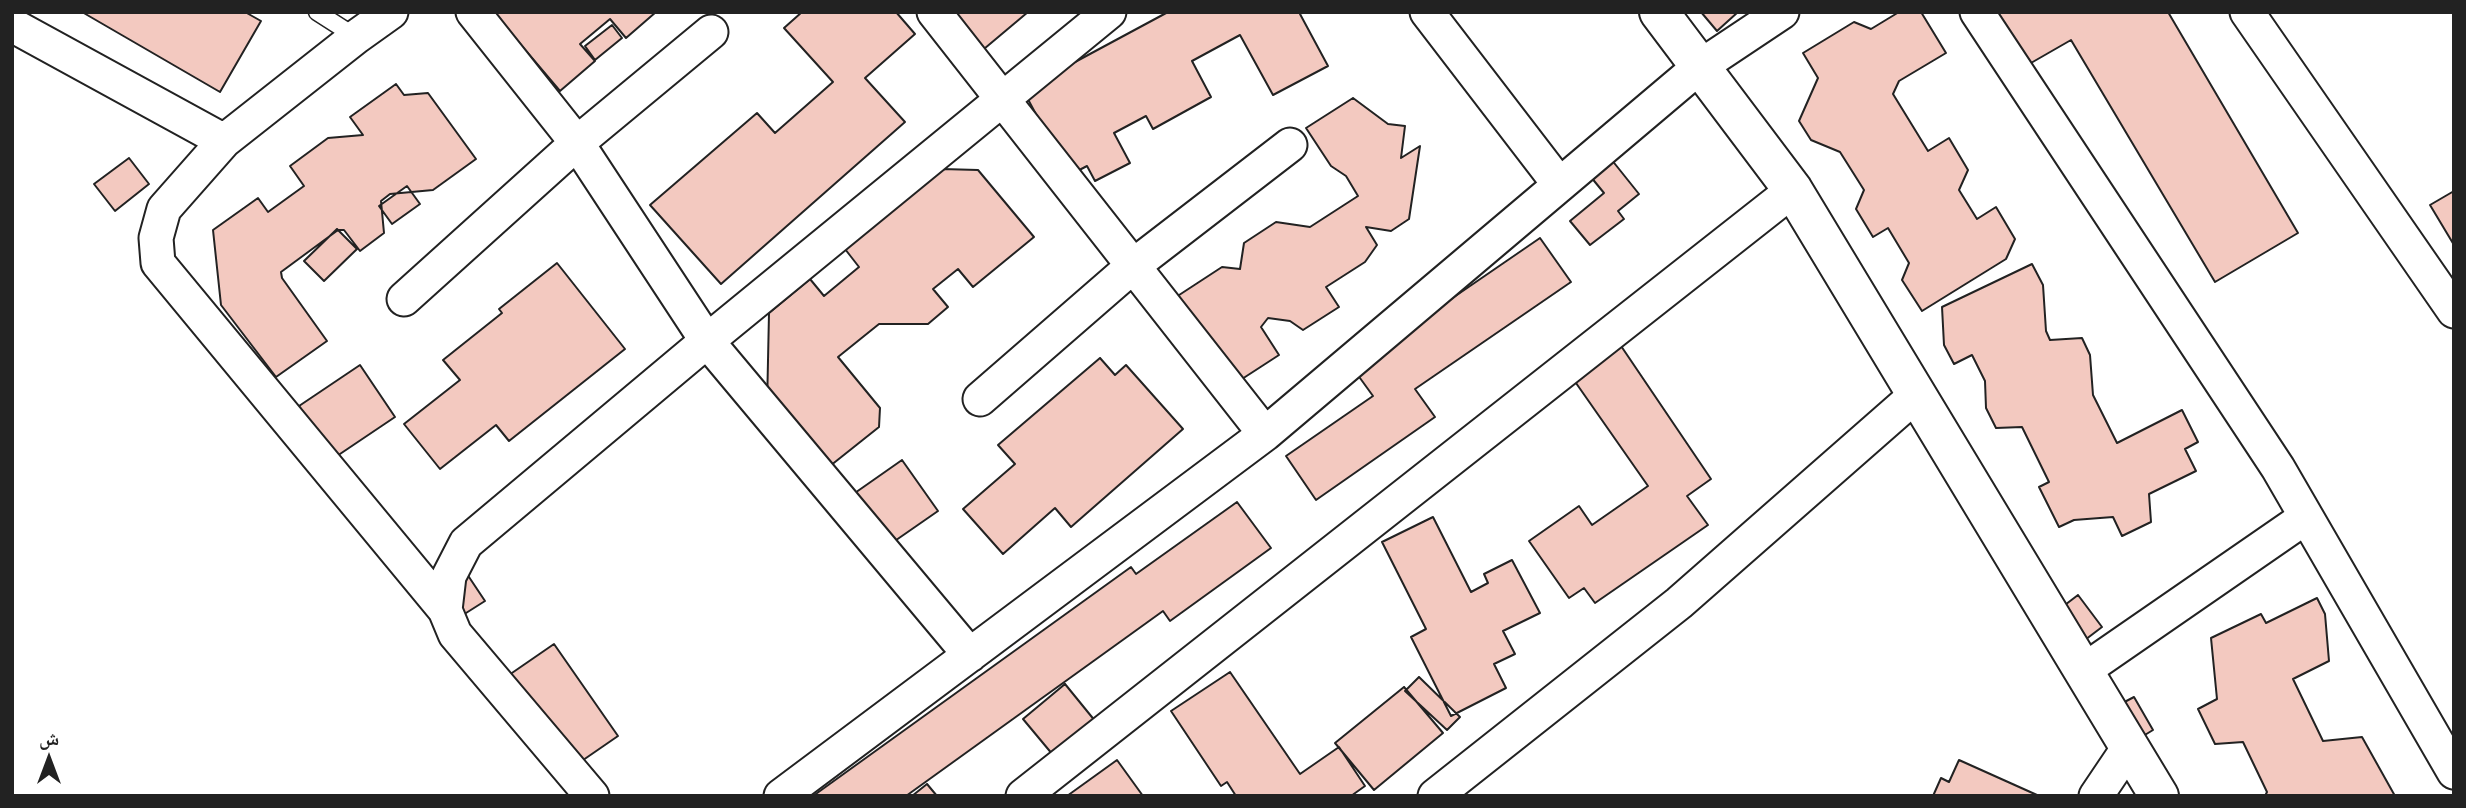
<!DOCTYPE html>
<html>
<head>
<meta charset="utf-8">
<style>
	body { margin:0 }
	#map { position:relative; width:2466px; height:808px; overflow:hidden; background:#fff; font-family:"IBM Plex Sans","Noto Naskh Arabic",sans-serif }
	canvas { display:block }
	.frame { position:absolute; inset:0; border:14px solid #222; pointer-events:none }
	.north { position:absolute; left:14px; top:724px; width:70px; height:70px; -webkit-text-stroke:5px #fff; paint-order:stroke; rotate:0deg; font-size:19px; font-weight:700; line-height:28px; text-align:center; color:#222 }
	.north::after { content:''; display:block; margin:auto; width:24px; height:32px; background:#222; clip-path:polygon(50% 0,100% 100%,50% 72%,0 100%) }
</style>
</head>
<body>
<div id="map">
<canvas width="2466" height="808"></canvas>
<div class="frame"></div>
<div class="north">ش</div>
</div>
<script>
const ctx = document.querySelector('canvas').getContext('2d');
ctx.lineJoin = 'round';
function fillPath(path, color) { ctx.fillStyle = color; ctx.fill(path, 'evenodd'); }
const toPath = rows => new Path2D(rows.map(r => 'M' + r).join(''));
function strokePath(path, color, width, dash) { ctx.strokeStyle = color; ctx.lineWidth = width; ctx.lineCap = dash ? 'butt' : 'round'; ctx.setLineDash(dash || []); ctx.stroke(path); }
const building = toPath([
	[82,12,245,12,261,21,220,92,82,12],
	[493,12,656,12,626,38,610,19,580,44,595,61,560,91,493,12],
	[802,12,896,12,915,34,865,78,905,122,721,284,650,205,757,113,775,133,833,82,784,28,802,12],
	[943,12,1028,12,978,54,943,12],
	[1168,12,1304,12,1300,14,1328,66,1273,95,1240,35,1192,61,1211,97,1153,129,1146,116,1114,133,1130,163,1095,181,1087,166,1064,178,1033,121,1038,118,1023,90,1168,12],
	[1701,12,1738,12,1717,31,1701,12],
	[1899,12,1921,12,1946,53,1899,81,1893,94,1928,151,1949,138,1968,170,1959,190,1977,219,1996,207,2015,239,2006,259,1922,311,1902,280,1909,263,1888,228,1873,237,1856,209,1864,190,1840,152,1811,140,1799,121,1818,78,1803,53,1854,22,1871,29,1899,12],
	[1991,12,2168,12,2298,233,2215,282,2071,40,2024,67,1991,12],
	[612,25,622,38,595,60,585,46,612,25],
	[396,84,404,95,428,93,476,159,433,190,390,194,381,201,384,233,360,251,344,230,338,230,281,272,282,278,327,341,276,377,221,305,213,230,258,198,268,212,304,186,290,166,328,138,363,135,350,117,396,84],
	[1353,98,1388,124,1405,126,1401,158,1420,146,1409,219,1391,231,1366,227,1377,245,1365,262,1326,287,1339,307,1303,330,1290,321,1268,318,1261,327,1279,355,1242,379,1173,299,1222,267,1240,269,1244,243,1276,222,1310,227,1358,196,1346,176,1331,166,1306,128,1353,98],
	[1607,154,1639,194,1618,211,1624,219,1590,245,1570,221,1604,193,1586,171,1607,154],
	[129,158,149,184,115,211,94,184,129,158],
	[942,169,978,170,1034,237,973,287,958,269,933,289,948,307,928,324,879,324,838,357,880,408,879,427,830,466,767,408,769,313,810,279,824,296,859,267,845,249,942,169],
	[407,186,420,204,392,224,379,206,407,186],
	[2454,191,2454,245,2430,205,2454,191],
	[337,229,357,249,324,281,304,261,337,229],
	[1540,238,1571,282,1415,389,1435,417,1316,500,1286,456,1373,396,1352,367,1540,238],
	[557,263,625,349,509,441,496,425,440,469,404,424,460,380,443,360,502,313,499,309,557,263],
	[2032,264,2043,285,2046,331,2050,340,2082,338,2090,355,2093,395,2117,443,2182,410,2198,442,2185,449,2196,471,2149,494,2151,522,2122,536,2113,517,2074,520,2059,527,2039,487,2049,482,2022,427,1996,428,1986,408,1985,381,1972,355,1954,364,1944,345,1942,307,2032,264],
	[1617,340,1711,479,1687,496,1708,525,1595,603,1584,588,1569,598,1529,541,1579,506,1592,525,1648,486,1569,373,1617,340],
	[1100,358,1115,375,1126,365,1183,429,1071,527,1055,508,1003,554,963,509,1015,464,998,445,1100,358],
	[360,365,395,417,334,458,299,406,360,365],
	[902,460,938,511,889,545,852,495,902,460],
	[1237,502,1271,548,1170,621,1163,611,906,796,813,796,1131,567,1136,574,1237,502],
	[1433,517,1471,592,1488,583,1484,574,1512,560,1540,613,1503,631,1515,654,1494,664,1506,688,1451,716,1411,637,1426,629,1382,542,1433,517],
	[465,571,485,601,455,620,465,571],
	[2078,595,2102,627,2081,643,2057,611,2078,595],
	[2317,598,2325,614,2329,661,2293,679,2323,741,2362,737,2395,796,2265,796,2267,792,2243,742,2215,744,2198,709,2217,699,2211,638,2261,614,2266,623,2317,598],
	[554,644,618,736,573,767,509,675,554,644],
	[1230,672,1300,774,1339,747,1365,786,1351,796,1236,796,1227,782,1221,786,1171,711,1230,672],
	[1419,677,1460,717,1447,730,1405,691,1419,677],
	[1065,684,1100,727,1058,761,1023,719,1065,684],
	[1404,687,1443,733,1374,790,1335,743,1404,687],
	[2134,697,2153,730,2135,741,2115,707,2134,697],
	[1117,760,1143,796,1067,796,1117,760],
	[1959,760,2037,795,2036,796,1933,796,1941,778,1949,782,1959,760],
	[927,784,937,796,912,796,927,784]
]);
const lane = toPath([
	[317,12,356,37]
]);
const street = toPath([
	[473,12,577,143,707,341,970,655],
	[934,12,1265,434],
	[1427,12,1559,184],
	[1977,12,2278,468,2454,772],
	[2247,12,2454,311],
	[12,25,224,141,356,37,391,12],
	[224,141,164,209,156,238,158,263,445,610],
	[404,299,577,143,711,32],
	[980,399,1133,266,1290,145],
	[2083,671,2306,517],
	[592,796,455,634,445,610,449,576,466,543,707,341,1109,12],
	[781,796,1265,434,1698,68,1782,12],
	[1023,796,1793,190],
	[1435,796,1679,603,1916,395],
	[2096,796,2129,747]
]);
const secondary = toPath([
	[1659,12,1793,190,2159,796]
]);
fillPath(building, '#f3c9c0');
strokePath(building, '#222', 2);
strokePath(lane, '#222', 19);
strokePath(street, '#222', 37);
strokePath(secondary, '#222', 42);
strokePath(lane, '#fff', 16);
strokePath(street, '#fff', 33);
strokePath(secondary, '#fff', 38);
</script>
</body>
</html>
